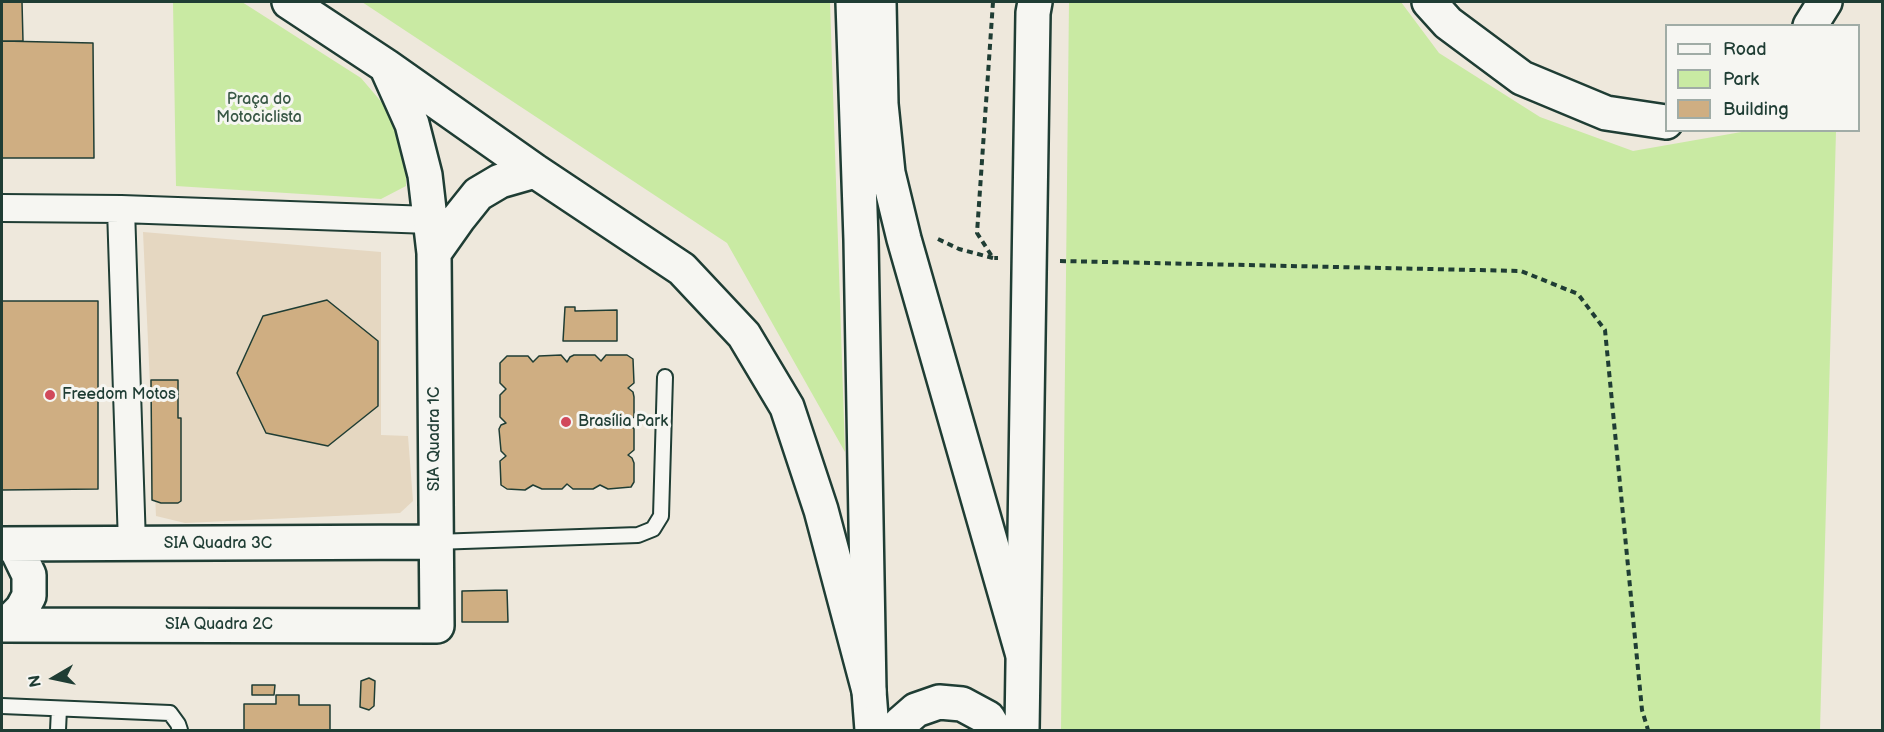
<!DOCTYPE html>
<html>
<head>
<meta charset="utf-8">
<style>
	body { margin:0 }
	#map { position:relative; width:1884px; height:732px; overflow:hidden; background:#eee8dc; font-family:"Balsamiq Sans",sans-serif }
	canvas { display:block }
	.frame { position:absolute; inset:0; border:3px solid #1f3d34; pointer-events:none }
	.legend { position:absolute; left:1665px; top:24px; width:195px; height:108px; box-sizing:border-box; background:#f6f6f2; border:2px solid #a0aca6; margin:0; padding:8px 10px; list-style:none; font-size:18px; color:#1f3d34 }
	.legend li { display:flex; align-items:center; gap:12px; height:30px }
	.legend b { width:30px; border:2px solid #a0aca6 }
	.north { position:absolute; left:24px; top:648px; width:60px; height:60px; -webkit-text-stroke:4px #f6f6f2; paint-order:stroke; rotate:261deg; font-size:16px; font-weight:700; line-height:24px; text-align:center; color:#1f3d34 }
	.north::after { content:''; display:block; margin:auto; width:21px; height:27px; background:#1f3d34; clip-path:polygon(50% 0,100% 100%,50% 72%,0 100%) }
</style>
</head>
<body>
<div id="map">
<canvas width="1884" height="732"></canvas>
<div class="frame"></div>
<ul class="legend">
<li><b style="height:8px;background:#f6f6f2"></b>Road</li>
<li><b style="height:16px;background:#c9eaa3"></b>Park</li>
<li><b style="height:16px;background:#cfae82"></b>Building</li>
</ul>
<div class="north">N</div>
</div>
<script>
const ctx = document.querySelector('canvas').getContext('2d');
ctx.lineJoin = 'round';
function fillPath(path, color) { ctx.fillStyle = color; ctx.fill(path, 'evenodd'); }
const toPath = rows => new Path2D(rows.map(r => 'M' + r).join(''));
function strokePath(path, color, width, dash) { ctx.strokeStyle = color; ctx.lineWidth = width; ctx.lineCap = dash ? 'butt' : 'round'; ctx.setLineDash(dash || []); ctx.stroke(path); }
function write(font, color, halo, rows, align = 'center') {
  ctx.font = font + ' "Balsamiq Sans",sans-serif'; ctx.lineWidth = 6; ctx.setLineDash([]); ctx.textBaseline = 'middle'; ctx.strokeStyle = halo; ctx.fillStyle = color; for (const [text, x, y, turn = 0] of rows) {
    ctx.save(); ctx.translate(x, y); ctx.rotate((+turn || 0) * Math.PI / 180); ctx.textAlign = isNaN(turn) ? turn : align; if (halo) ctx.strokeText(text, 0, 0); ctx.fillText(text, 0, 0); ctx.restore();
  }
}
const built = toPath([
	[143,232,381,252,381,435,408,436,413,501,400,513,185,523,156,516]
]);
const green = toPath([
	[173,2,242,2,361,78,407,132,406,186,381,199,176,186],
	[362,2,830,2,845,452,727,243],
	[1069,2,1401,2,1439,53,1540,117,1633,151,1747,131,1836,131,1820,730,1061,730]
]);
const building = toPath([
	[2,2,22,2,23,41,2,41,2,2],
	[2,41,93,43,94,158,2,158,2,41],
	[327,300,378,341,378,406,328,446,266,433,237,373,263,316,327,300],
	[2,301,98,301,98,489,2,490,2,301],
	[565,307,575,307,575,311,617,310,617,341,563,341,565,307],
	[561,355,567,362,570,357,574,355,595,355,601,361,606,355,627,355,633,359,634,383,628,388,633,392,634,397,634,417,628,422,634,429,634,450,628,455,632,458,634,463,634,482,631,487,608,489,600,485,593,489,573,489,567,484,562,489,542,489,533,485,525,490,507,489,501,485,500,461,506,456,501,451,499,429,501,425,506,423,500,417,500,395,506,389,500,383,500,363,507,356,528,356,533,362,539,356,561,355],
	[151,380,178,380,178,418,181,418,181,501,178,503,161,503,152,500,151,380],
	[507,590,508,622,462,622,462,591,507,590],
	[369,678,375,681,374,706,369,710,360,707,361,681,369,678],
	[252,685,275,685,274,695,252,695,252,685],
	[276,695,299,695,299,705,330,705,330,730,244,730,244,704,276,704,276,695]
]);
const path = toPath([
	[993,2,977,233,993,258,998,258],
	[938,239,959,249,993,258],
	[1060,261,1521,271,1578,294,1605,330,1642,710,1648,730]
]);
const lane = toPath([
	[435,542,638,535,653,529,661,516,665,377],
	[2,706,170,713,178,724,180,730],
	[58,730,59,709]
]);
const street = toPath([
	[2,208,121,209,430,220],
	[121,209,132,544]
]);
const secondary = toPath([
	[289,2,386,66,535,171,682,269,744,335,787,407,821,510,869,691,872,730],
	[434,253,458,219,478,194,500,181,535,171],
	[2,544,435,542],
	[2,625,437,626,434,253,425,175,412,124,386,66],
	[6,625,22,609,29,596,29,575,14,544],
	[898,730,900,724,916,710,939,702,962,704,988,718,995,730],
	[1022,730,1033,13,1035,2]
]);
const highway = toPath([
	[853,2,861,240,869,691],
	[879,2,881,104,888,173,904,239,1022,652],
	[1429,2,1448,23,1522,78,1606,113,1666,122],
	[1810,26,1825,2]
]);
const markers = [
	[50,395,6,"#d1495b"],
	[566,422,6,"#d1495b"]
];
const parkNames = [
	["Praça do",259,100],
	["Motociclista",259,118]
];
const poiNames = [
	["Freedom Motos",62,395],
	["Brasília Park",578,422]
];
const streetNames = [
	["SIA Quadra 1C",435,439,-90],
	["SIA Quadra 3C",218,544],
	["SIA Quadra 2C",219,625]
];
fillPath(built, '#e5d7c1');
fillPath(green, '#c9eaa3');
fillPath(building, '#cfae82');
strokePath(building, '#1f3d34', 1.5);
strokePath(lane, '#1f3d34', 18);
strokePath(street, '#1f3d34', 30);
strokePath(secondary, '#1f3d34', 38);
strokePath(highway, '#1f3d34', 38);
strokePath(path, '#1f3d34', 4, [6, 4.5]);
strokePath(lane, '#f6f6f2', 14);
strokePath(street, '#f6f6f2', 26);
strokePath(secondary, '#f6f6f2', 33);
strokePath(highway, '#f6f6f2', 33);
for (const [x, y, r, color] of markers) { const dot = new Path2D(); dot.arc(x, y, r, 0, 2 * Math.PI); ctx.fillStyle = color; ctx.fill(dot); strokePath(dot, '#f6f6f2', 2); }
write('16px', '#385745', '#f6f6f2', parkNames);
write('16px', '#1f3d34', '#f6f6f2', poiNames, 'left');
write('16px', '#1f3d34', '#f6f6f2', streetNames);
</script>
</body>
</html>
